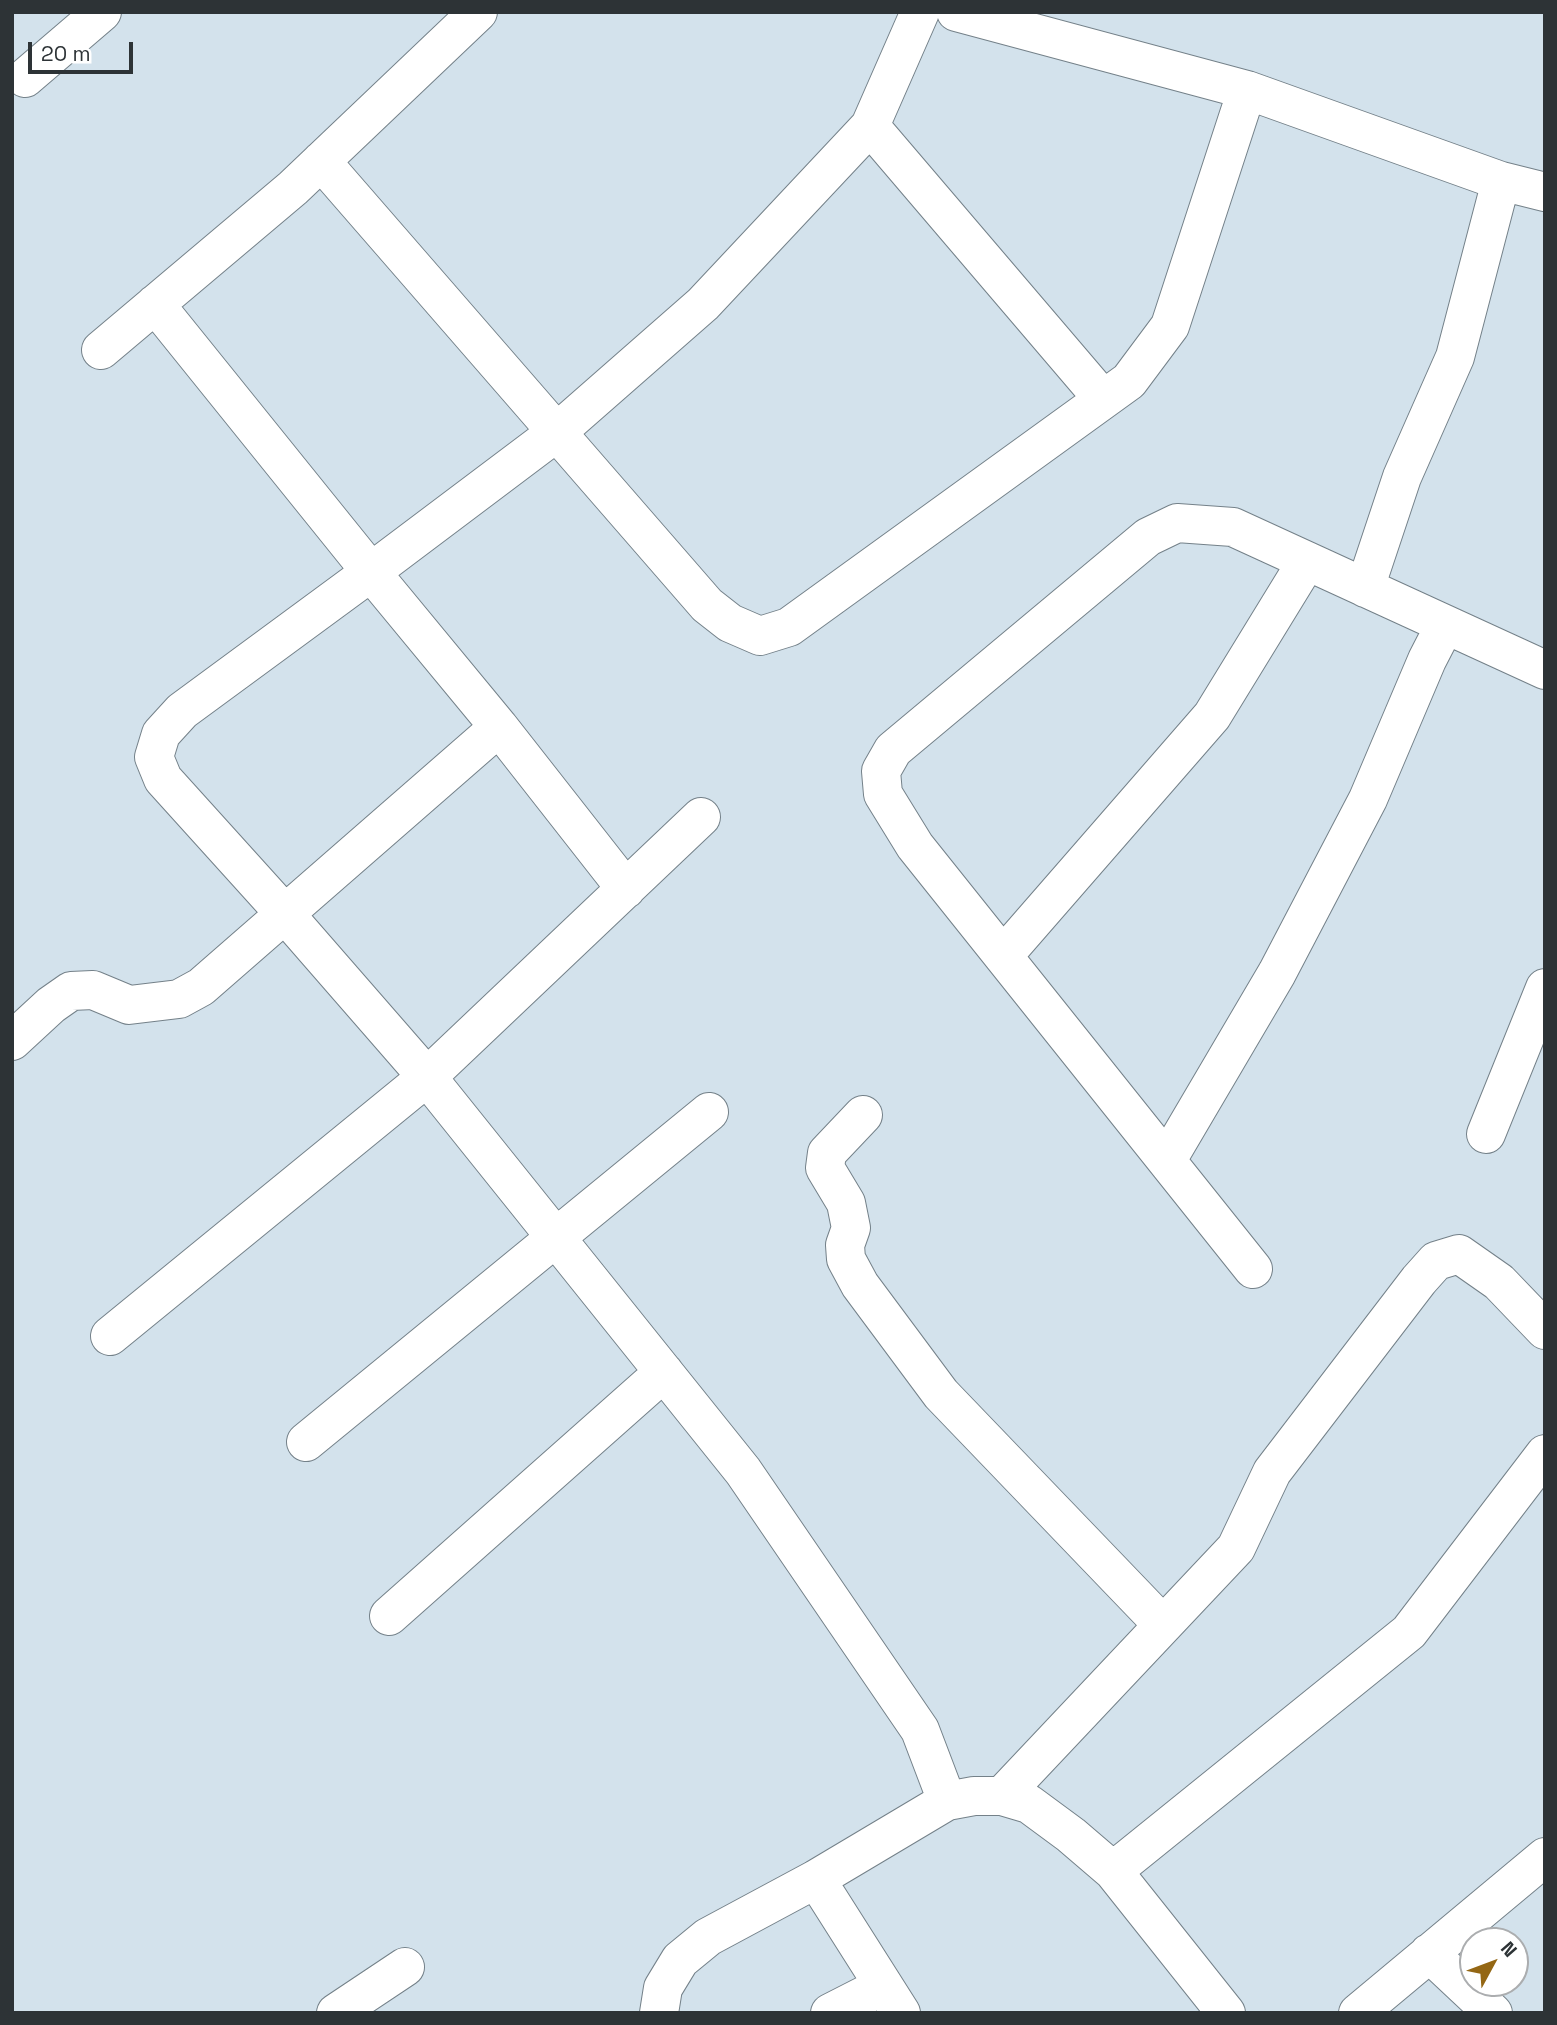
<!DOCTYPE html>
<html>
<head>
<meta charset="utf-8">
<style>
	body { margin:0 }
	#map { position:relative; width:1557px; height:2025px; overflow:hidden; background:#d3e2ec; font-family:"Space Grotesk",sans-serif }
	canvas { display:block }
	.frame { position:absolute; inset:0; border:14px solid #2d3336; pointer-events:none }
	.north { position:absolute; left:1459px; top:1927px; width:70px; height:70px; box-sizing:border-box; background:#fff; border:2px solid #abadaf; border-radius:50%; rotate:49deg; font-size:19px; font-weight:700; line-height:28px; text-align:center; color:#2d3336 }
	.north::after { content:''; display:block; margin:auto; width:24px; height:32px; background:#946714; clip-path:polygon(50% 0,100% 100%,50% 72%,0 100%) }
	.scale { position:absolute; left:28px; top:42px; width:105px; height:32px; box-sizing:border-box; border:4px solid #2d3336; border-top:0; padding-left:9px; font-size:21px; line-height:24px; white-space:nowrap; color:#2d3336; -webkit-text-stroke:5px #fff; paint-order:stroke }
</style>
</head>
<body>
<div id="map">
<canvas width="1557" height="2025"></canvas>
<div class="frame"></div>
<div class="north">N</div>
<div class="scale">20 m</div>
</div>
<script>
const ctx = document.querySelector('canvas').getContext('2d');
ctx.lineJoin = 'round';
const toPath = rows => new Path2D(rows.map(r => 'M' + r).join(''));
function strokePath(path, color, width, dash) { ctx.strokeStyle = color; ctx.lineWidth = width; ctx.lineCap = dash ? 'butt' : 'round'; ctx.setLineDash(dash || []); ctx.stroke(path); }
const minor = toPath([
	[920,12,870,126,703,304,557,432,371,572,182,711,161,734,154,757,163,779,285,914,427,1077,743,1471,920,1730,947,1801],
	[956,12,1247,90,1501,181,1545,192],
	[25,78,102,12],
	[870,126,1103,399],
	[321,161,707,605,730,623,760,636,789,627,1129,381,1170,326,1247,90],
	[155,304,371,572,499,727,626,889],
	[101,350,293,188,478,12],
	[1365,588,1402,477,1455,357,1501,181],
	[1003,956,1212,716,1307,561],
	[12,1041,51,1005,71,991,93,990,129,1005,179,999,201,987,499,727],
	[863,1115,827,1153,825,1168,846,1203,851,1228,845,1245,846,1259,860,1285,941,1394,1163,1625],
	[1486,1134,1545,988],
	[1167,1160,1277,973,1368,799,1427,660,1445,625],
	[1253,1269,915,846,883,794,881,771,893,750,1148,537,1177,523,1233,527,1545,670],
	[110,1336,427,1077,701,817],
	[306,1442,709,1112],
	[389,1616,664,1372],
	[1002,1796,1236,1548,1272,1472,1419,1280,1436,1261,1459,1254,1499,1282,1545,1330],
	[1113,1871,1409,1632,1545,1454],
	[816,1879,901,2013],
	[1429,1953,1493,2013],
	[336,2013,405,1967],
	[659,2013,663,1988,680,1960,708,1937,816,1879,947,1801,974,1796,1002,1796,1029,1804,1071,1835,1113,1871,1226,2013],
	[830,2013,883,1986],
	[1358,2013,1545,1857]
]);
strokePath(minor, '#748189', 40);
strokePath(minor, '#fff', 38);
</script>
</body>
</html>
